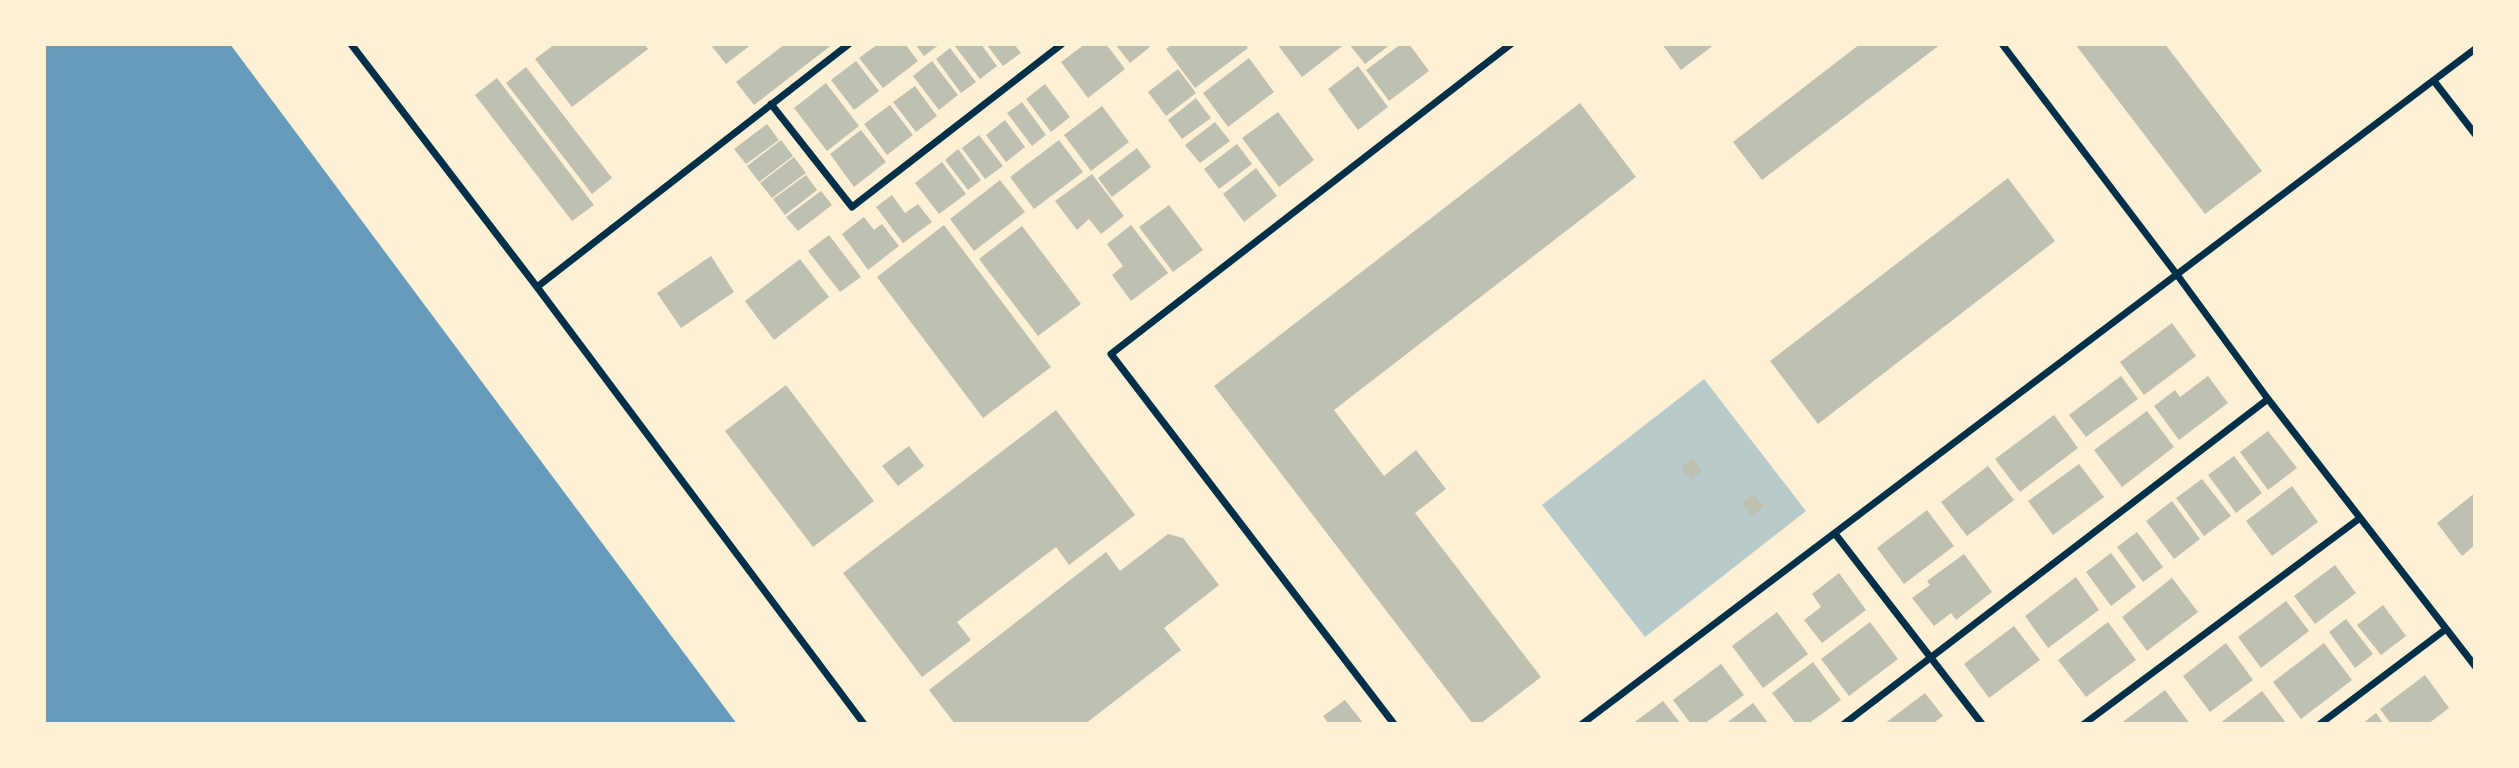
<!DOCTYPE html>
<html>
<head>
<meta charset="utf-8">
<style>
	body { margin:0 }
	#map { position:relative; width:2519px; height:768px; overflow:hidden; background:#fdf0d5; font-family:Montserrat,sans-serif }
	canvas { display:block }
	.frame { position:absolute; inset:0; border:46px solid #fdf0d5; pointer-events:none }
</style>
</head>
<body>
<div id="map">
<canvas width="2519" height="768"></canvas>
<div class="frame"></div>
</div>
<script>
const ctx = document.querySelector('canvas').getContext('2d');
ctx.lineJoin = 'round';
function fillPath(path, color) { ctx.fillStyle = color; ctx.fill(path, 'evenodd'); }
const toPath = rows => new Path2D(rows.map(r => 'M' + r).join(''));
function strokePath(path, color, width, dash) { ctx.strokeStyle = color; ctx.lineWidth = width; ctx.lineCap = dash ? 'butt' : 'round'; ctx.setLineDash(dash || []); ctx.stroke(path); }
const green = toPath([
	[1704,379,1806,511,1645,637,1542,505]
]);
const water = toPath([
	[44,44,230,44,737,724,44,724]
]);
const building = toPath([
	[555,44,644,44,648,49,572,107,535,59],
	[710,44,752,44,726,64],
	[785,44,833,44,754,105,736,82],
	[878,44,905,44,918,61,883,88,859,58],
	[915,44,940,44,924,56],
	[956,44,981,44,997,66,980,79,954,45],
	[986,44,1014,44,1021,53,1003,66],
	[1085,44,1106,44,1125,69,1088,98,1061,62],
	[1115,44,1147,44,1150,47,1130,63],
	[1173,44,1245,44,1248,48,1195,88,1166,49],
	[1277,44,1345,44,1302,77],
	[1349,44,1391,44,1365,64],
	[1401,44,1409,44,1429,71,1389,101,1366,70],
	[1662,44,1715,44,1681,70],
	[1860,44,1941,44,1762,180,1733,142],
	[2075,44,2165,44,2262,171,2205,214],
	[950,48,976,82,961,93,936,59],
	[1249,58,1274,92,1228,127,1203,93],
	[856,61,879,91,854,110,831,80],
	[932,61,958,95,939,110,913,76],
	[1358,66,1388,107,1358,130,1328,89],
	[526,67,612,178,592,194,506,83],
	[1178,69,1196,93,1166,116,1148,92],
	[497,78,594,205,572,221,475,95],
	[826,83,859,126,827,151,794,108],
	[1045,84,1070,117,1051,132,1026,99],
	[915,86,937,116,916,132,893,102],
	[1196,98,1211,118,1182,139,1168,120],
	[1022,102,1046,135,1032,146,1007,113],
	[1580,103,1636,177,1334,410,1384,476,1416,450,1446,489,1415,513,1541,677,1480,724,1473,724,1214,386],
	[890,105,913,135,887,155,864,124],
	[1102,106,1129,142,1091,171,1064,135],
	[1278,112,1314,160,1279,187,1242,138],
	[1005,120,1025,147,1006,162,986,135],
	[1215,122,1230,141,1200,163,1185,145],
	[767,124,779,140,746,164,734,149],
	[861,130,886,162,854,187,830,154],
	[979,135,1003,166,985,179,962,148],
	[781,140,793,156,759,182,747,166],
	[1059,140,1083,172,1034,209,1010,177],
	[1237,144,1252,164,1219,189,1204,169],
	[1137,148,1151,167,1112,197,1098,178],
	[958,149,981,180,968,190,945,160],
	[794,157,806,173,772,198,760,183],
	[942,162,966,194,939,214,915,183],
	[1256,168,1277,196,1244,222,1223,194],
	[1092,174,1124,216,1101,234,1089,219,1077,230,1055,201],
	[806,175,817,190,785,215,773,199],
	[2008,178,2055,241,1818,424,1770,361],
	[1000,180,1025,212,974,251,950,219],
	[821,191,832,205,798,231,786,217],
	[892,195,905,213,918,204,932,222,903,243,876,207],
	[1169,205,1203,250,1173,272,1139,227],
	[864,217,874,230,882,224,899,246,868,270,842,234],
	[944,225,1051,367,983,418,877,277],
	[1131,225,1168,273,1131,301,1112,275,1123,266,1107,244],
	[1022,226,1081,304,1038,336,979,259],
	[829,235,861,277,840,292,808,251],
	[711,256,734,292,681,328,657,293],
	[800,259,829,297,774,340,745,301],
	[2172,323,2196,356,2144,395,2120,362],
	[2121,376,2138,399,2086,437,2069,415],
	[2208,376,2228,403,2179,440,2154,406,2175,390,2180,397],
	[786,385,874,501,813,547,725,431],
	[1056,410,1135,515,1069,565,1056,547,957,622,971,640,922,677,843,573],
	[2147,411,2174,447,2122,487,2094,450],
	[2054,415,2078,448,2020,492,1995,459],
	[2268,431,2297,468,2268,490,2240,452],
	[909,446,924,466,898,486,882,466],
	[2234,456,2262,493,2236,513,2208,475],
	[1693,458,1702,470,1691,480,1681,467],
	[2079,464,2104,497,2053,535,2028,501],
	[1988,466,2014,500,1967,536,1941,502],
	[2202,479,2231,516,2204,536,2176,498],
	[2292,486,2318,522,2272,556,2246,521],
	[2475,493,2475,545,2462,556,2437,523],
	[1755,494,1764,507,1752,516,1742,503],
	[2172,501,2200,539,2174,559,2146,521],
	[1927,510,1954,546,1904,584,1877,548],
	[2137,532,2163,567,2143,582,2117,547],
	[1168,534,1183,538,1219,585,1164,628,1181,650,1085,724,955,724,929,690,1106,552,1120,571],
	[2111,553,2136,587,2111,606,2086,572],
	[1964,554,1992,592,1956,620,1951,613,1934,626,1912,598,1930,585,1927,581],
	[2335,565,2356,593,2315,624,2294,596],
	[1839,573,1866,610,1822,643,1804,620,1821,607,1812,594],
	[2076,577,2099,610,2048,648,2025,616],
	[2172,578,2198,612,2147,651,2122,617],
	[2286,601,2309,631,2261,668,2238,637],
	[2383,605,2406,636,2381,655,2357,625],
	[1777,612,1808,654,1763,688,1732,646],
	[2346,619,2373,654,2355,668,2329,632],
	[1870,622,1898,659,1849,696,1821,659],
	[2108,622,2136,660,2086,697,2058,660],
	[2014,626,2040,660,1989,698,1964,664],
	[2226,643,2253,680,2210,712,2183,676],
	[2324,643,2352,680,2301,719,2273,682],
	[1813,662,1841,700,1808,724,1796,724,1772,693],
	[1721,664,1744,695,1704,724,1691,724,1673,700],
	[2425,675,2449,708,2428,724,2391,724,2380,709],
	[2165,690,2190,724,2120,724],
	[2262,691,2287,724,2219,724],
	[1925,693,1943,716,1932,724,1884,724],
	[1345,700,1364,724,1329,724,1323,716],
	[1663,701,1681,724,1632,724],
	[1753,703,1769,724,1725,724],
	[2376,713,2384,724,2362,724]
]);
const minor = toPath([
	[351,44,537,287,864,724],
	[2002,44,2178,276,2268,399,2475,666],
	[2434,81,2475,134],
	[771,104,852,207,1062,44],
	[537,287,849,44],
	[1836,535,1982,724],
	[1394,724,1111,354,1511,44],
	[1582,724,2475,49],
	[1844,724,2268,399],
	[2084,724,2360,518],
	[2320,724,2446,629]
]);
fillPath(green, '#b9caca');
fillPath(water, '#669bbc');
fillPath(building, '#bec0b2');
strokePath(minor, '#003049', 7);
</script>
</body>
</html>
